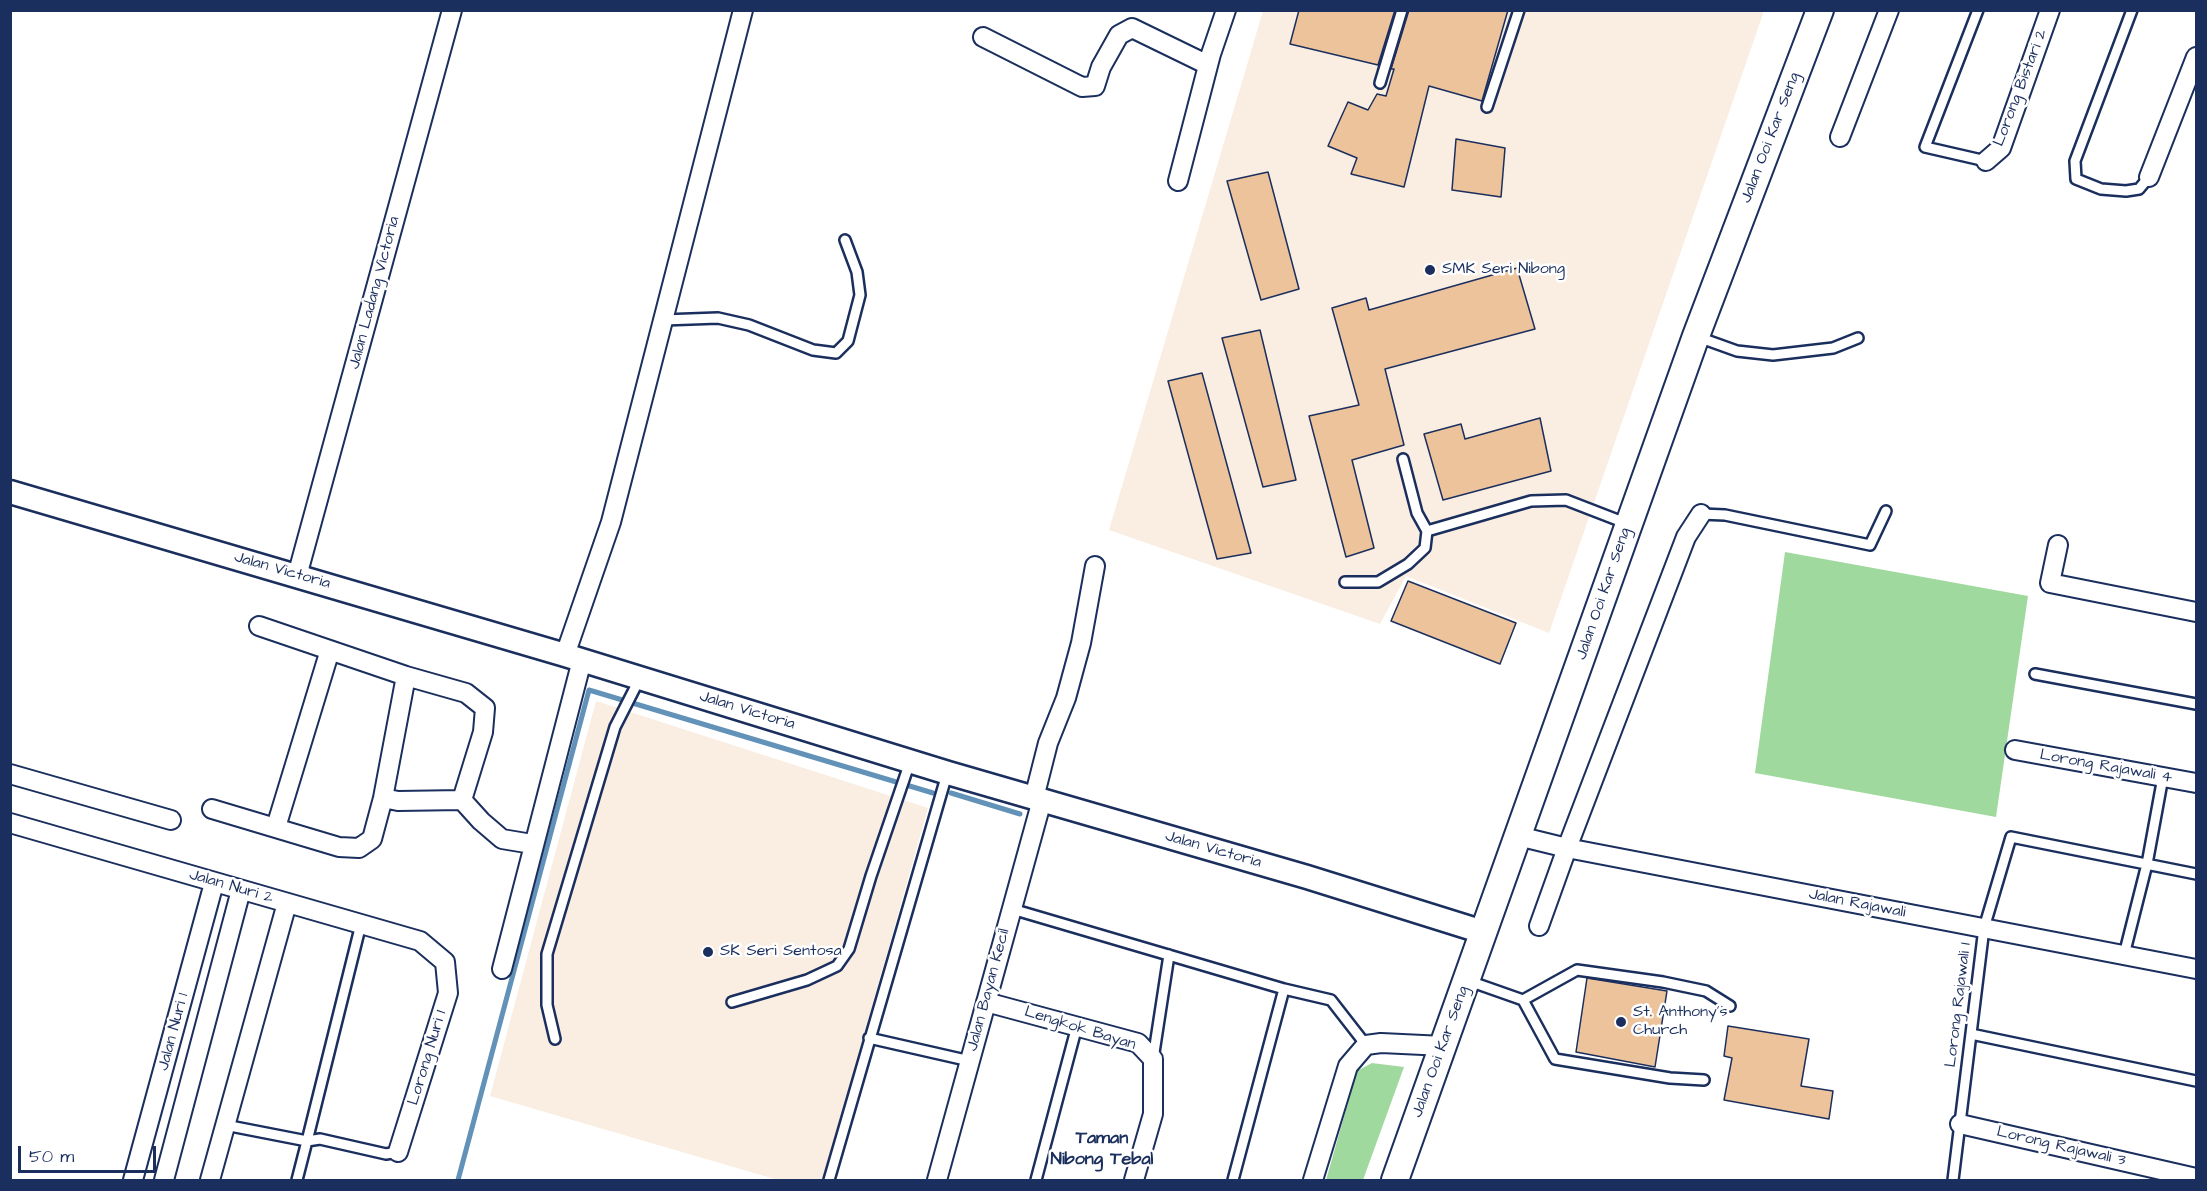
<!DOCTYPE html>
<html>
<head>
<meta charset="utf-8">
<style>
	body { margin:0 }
	#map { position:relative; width:2207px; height:1191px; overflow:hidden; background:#fff; font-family:"Architects Daughter",sans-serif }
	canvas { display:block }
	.frame { position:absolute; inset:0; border:12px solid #1b2f5e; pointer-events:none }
	.scale { position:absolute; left:18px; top:1146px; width:138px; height:27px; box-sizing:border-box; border:3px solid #1b2f5e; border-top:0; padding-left:8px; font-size:18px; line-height:21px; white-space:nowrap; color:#1b2f5e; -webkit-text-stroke:4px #fff; paint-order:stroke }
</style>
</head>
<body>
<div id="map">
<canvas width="2207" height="1191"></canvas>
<div class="frame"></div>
<div class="scale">50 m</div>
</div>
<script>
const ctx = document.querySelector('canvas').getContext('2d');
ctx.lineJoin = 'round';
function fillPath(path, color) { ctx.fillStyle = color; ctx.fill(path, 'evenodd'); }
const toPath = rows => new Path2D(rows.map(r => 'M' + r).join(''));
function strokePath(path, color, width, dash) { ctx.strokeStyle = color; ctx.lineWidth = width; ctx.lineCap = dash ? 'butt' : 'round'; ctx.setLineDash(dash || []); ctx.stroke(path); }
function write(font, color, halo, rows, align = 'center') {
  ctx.font = font + ' "Architects Daughter",sans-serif'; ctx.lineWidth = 5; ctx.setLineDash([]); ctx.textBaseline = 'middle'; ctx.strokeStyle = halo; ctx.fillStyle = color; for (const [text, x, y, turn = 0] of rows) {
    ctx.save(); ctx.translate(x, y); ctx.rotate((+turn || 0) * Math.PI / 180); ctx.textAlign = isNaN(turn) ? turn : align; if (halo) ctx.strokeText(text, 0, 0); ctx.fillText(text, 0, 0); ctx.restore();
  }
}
const built = toPath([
	[1263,11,1764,11,1549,633,1406,576,1380,624,1109,530],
	[596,701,928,808,823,1180,778,1180,490,1096]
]);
const green = toPath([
	[1785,552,2028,596,1996,817,1755,773],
	[1372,1063,1404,1067,1363,1180,1326,1180,1357,1071]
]);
const stream = toPath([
	[951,793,1020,814],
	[458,1180,589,690,933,793]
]);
const building = toPath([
	[1299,10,1395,10,1378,65,1290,44,1299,10],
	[1409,10,1508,10,1482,101,1429,86,1404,187,1351,174,1357,158,1328,146,1348,102,1368,110,1377,94,1386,96,1394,69,1391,69,1409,10],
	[1456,139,1505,148,1501,197,1452,190,1456,139],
	[1268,172,1299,289,1261,300,1227,181,1268,172],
	[1517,268,1535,329,1385,369,1404,445,1352,460,1374,548,1346,557,1309,416,1359,405,1332,308,1366,298,1369,310,1517,268],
	[1260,330,1296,480,1263,487,1222,338,1260,330],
	[1202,373,1251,553,1217,559,1168,381,1202,373],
	[1540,418,1551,471,1443,500,1424,434,1461,424,1465,439,1540,418],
	[1408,581,1516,623,1500,664,1391,621,1408,581],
	[1587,978,1667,991,1655,1067,1576,1052,1587,978],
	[1728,1026,1809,1039,1801,1086,1833,1091,1829,1119,1724,1100,1732,1058,1724,1056,1728,1026]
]);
const service = toPath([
	[1978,10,1925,147,1986,161],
	[2132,10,2075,161,2076,179,2101,189,2126,191,2139,189,2149,177],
	[1380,83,1402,10],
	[1487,107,1519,10],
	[663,320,718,318,749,325,813,350,836,353,848,341,860,295,857,272,845,240],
	[1698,337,1737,351,1773,355,1833,348,1858,338],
	[1403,459,1417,513,1427,531,1531,501,1566,500,1628,524],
	[1701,514,1725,515,1870,545,1886,511],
	[1345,582,1378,582,1408,564,1425,548,1427,531],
	[2035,674,2196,704],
	[1012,909,1284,989,1331,1000,1366,1045],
	[2124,955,2147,864,2163,777],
	[1469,981,1523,1000,1577,970,1663,982,1706,991,1730,1006],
	[1523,1000,1555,1059,1670,1078,1704,1080],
	[732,1002,807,980,837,966,849,949,871,876,910,762],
	[1971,1034,2196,1081],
	[869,1038,970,1061],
	[555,1039,547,1005,547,954,615,727,640,678],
	[1153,1059,1169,955],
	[225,1125,307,1141,361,924],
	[297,1180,307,1141,320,1139,386,1154,398,1152],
	[829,1180,947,774],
	[1036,1180,1077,1026],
	[1233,1180,1284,989],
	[1953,1180,1984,928,2011,837,2196,874]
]);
const minor = toPath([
	[983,37,1082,87,1095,86,1101,67,1119,35,1132,28,1208,65],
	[1840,137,1889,10],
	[1986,161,2001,148,2050,10],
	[2149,177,2196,57],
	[1178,181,1211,54,1226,10],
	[2058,545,2050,583,2196,612],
	[297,576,452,10],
	[259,626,406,676,466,693,485,708,483,732,462,800],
	[565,655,611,522,743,10],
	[2015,750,2196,783],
	[10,774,171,820],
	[383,798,398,801,462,800,481,821,502,839,532,844],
	[1034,798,1048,743,1066,698,1081,643,1095,566],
	[212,809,339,847,359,848,372,839,383,798,406,676],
	[10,823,420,941,445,962,448,993,398,1152],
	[276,827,330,650],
	[1518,836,1567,848,2196,969],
	[1539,926,1567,848,1686,537,1701,514],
	[502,969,582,660],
	[986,1002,1138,1043,1153,1059,1153,1114,1134,1180],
	[1960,1124,2196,1178],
	[133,1180,214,883],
	[164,1180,241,890],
	[210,1180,287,903],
	[937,1180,1042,800],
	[1313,1180,1348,1066,1366,1045,1381,1043,1444,1046]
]);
const tertiary = toPath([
	[10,492,565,655,948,773,1307,877,1483,932]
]);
const secondary = toPath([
	[1395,1180,1696,336,1820,10]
]);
const markers = [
	[1430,270,6,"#1b2f5e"],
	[708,952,6,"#1b2f5e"],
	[1621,1022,6,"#1b2f5e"]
];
const streetNames = [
	["Lorong Bistari 2",2021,88,-69],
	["Jalan Ooi Kar Seng",1771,138,-69],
	["Jalan Ladang Victoria",375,293,-75],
	["Jalan Victoria",282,571,16],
	["Jalan Ooi Kar Seng",1604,594,-71],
	["Jalan Victoria",747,711,17],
	["Lorong Rajawali 4",2106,767,10],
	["Jalan Victoria",1213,850,16],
	["Jalan Nuri 2",231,887,16],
	["Jalan Rajawali",1857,904,11],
	["Jalan Bayan Kecil",989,990,-75],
	["Lorong Rajawali 1",1959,1005,-83],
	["Lengkok Bayan",1080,1029,17],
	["Jalan Nuri 1",174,1032,-75],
	["Jalan Ooi Kar Seng",1441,1052,-70],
	["Lorong Nuri 1",428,1058,-73],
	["Lorong Rajawali 3",2061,1147,13]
];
const poiNames = [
	["SMK Seri Nibong",1442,270],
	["SK Seri Sentosa",720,952],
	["St. Anthony's",1633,1013],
	["Church",1633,1031]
];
const neighbourhoodNames = [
	["Taman",1102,1139],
	["Nibong Tebal",1102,1160]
];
fillPath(built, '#faede1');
fillPath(green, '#a0d99e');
strokePath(stream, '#6392b9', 5);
fillPath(building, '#edc39c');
strokePath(building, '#1b2f5e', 1.5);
strokePath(service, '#1b2f5e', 14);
strokePath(minor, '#1b2f5e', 22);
strokePath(tertiary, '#1b2f5e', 27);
strokePath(secondary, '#1b2f5e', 30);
strokePath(service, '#fff', 9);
strokePath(minor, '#fff', 18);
strokePath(tertiary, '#fff', 22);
strokePath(secondary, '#fff', 26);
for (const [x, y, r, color] of markers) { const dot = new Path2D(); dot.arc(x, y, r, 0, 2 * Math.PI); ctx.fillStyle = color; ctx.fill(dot); strokePath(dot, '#fff', 2); }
write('16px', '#1b2f5e', '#fff', streetNames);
write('16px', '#1b2f5e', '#fff', poiNames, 'left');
write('bold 18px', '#1b2f5e', '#fff', neighbourhoodNames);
</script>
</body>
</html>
